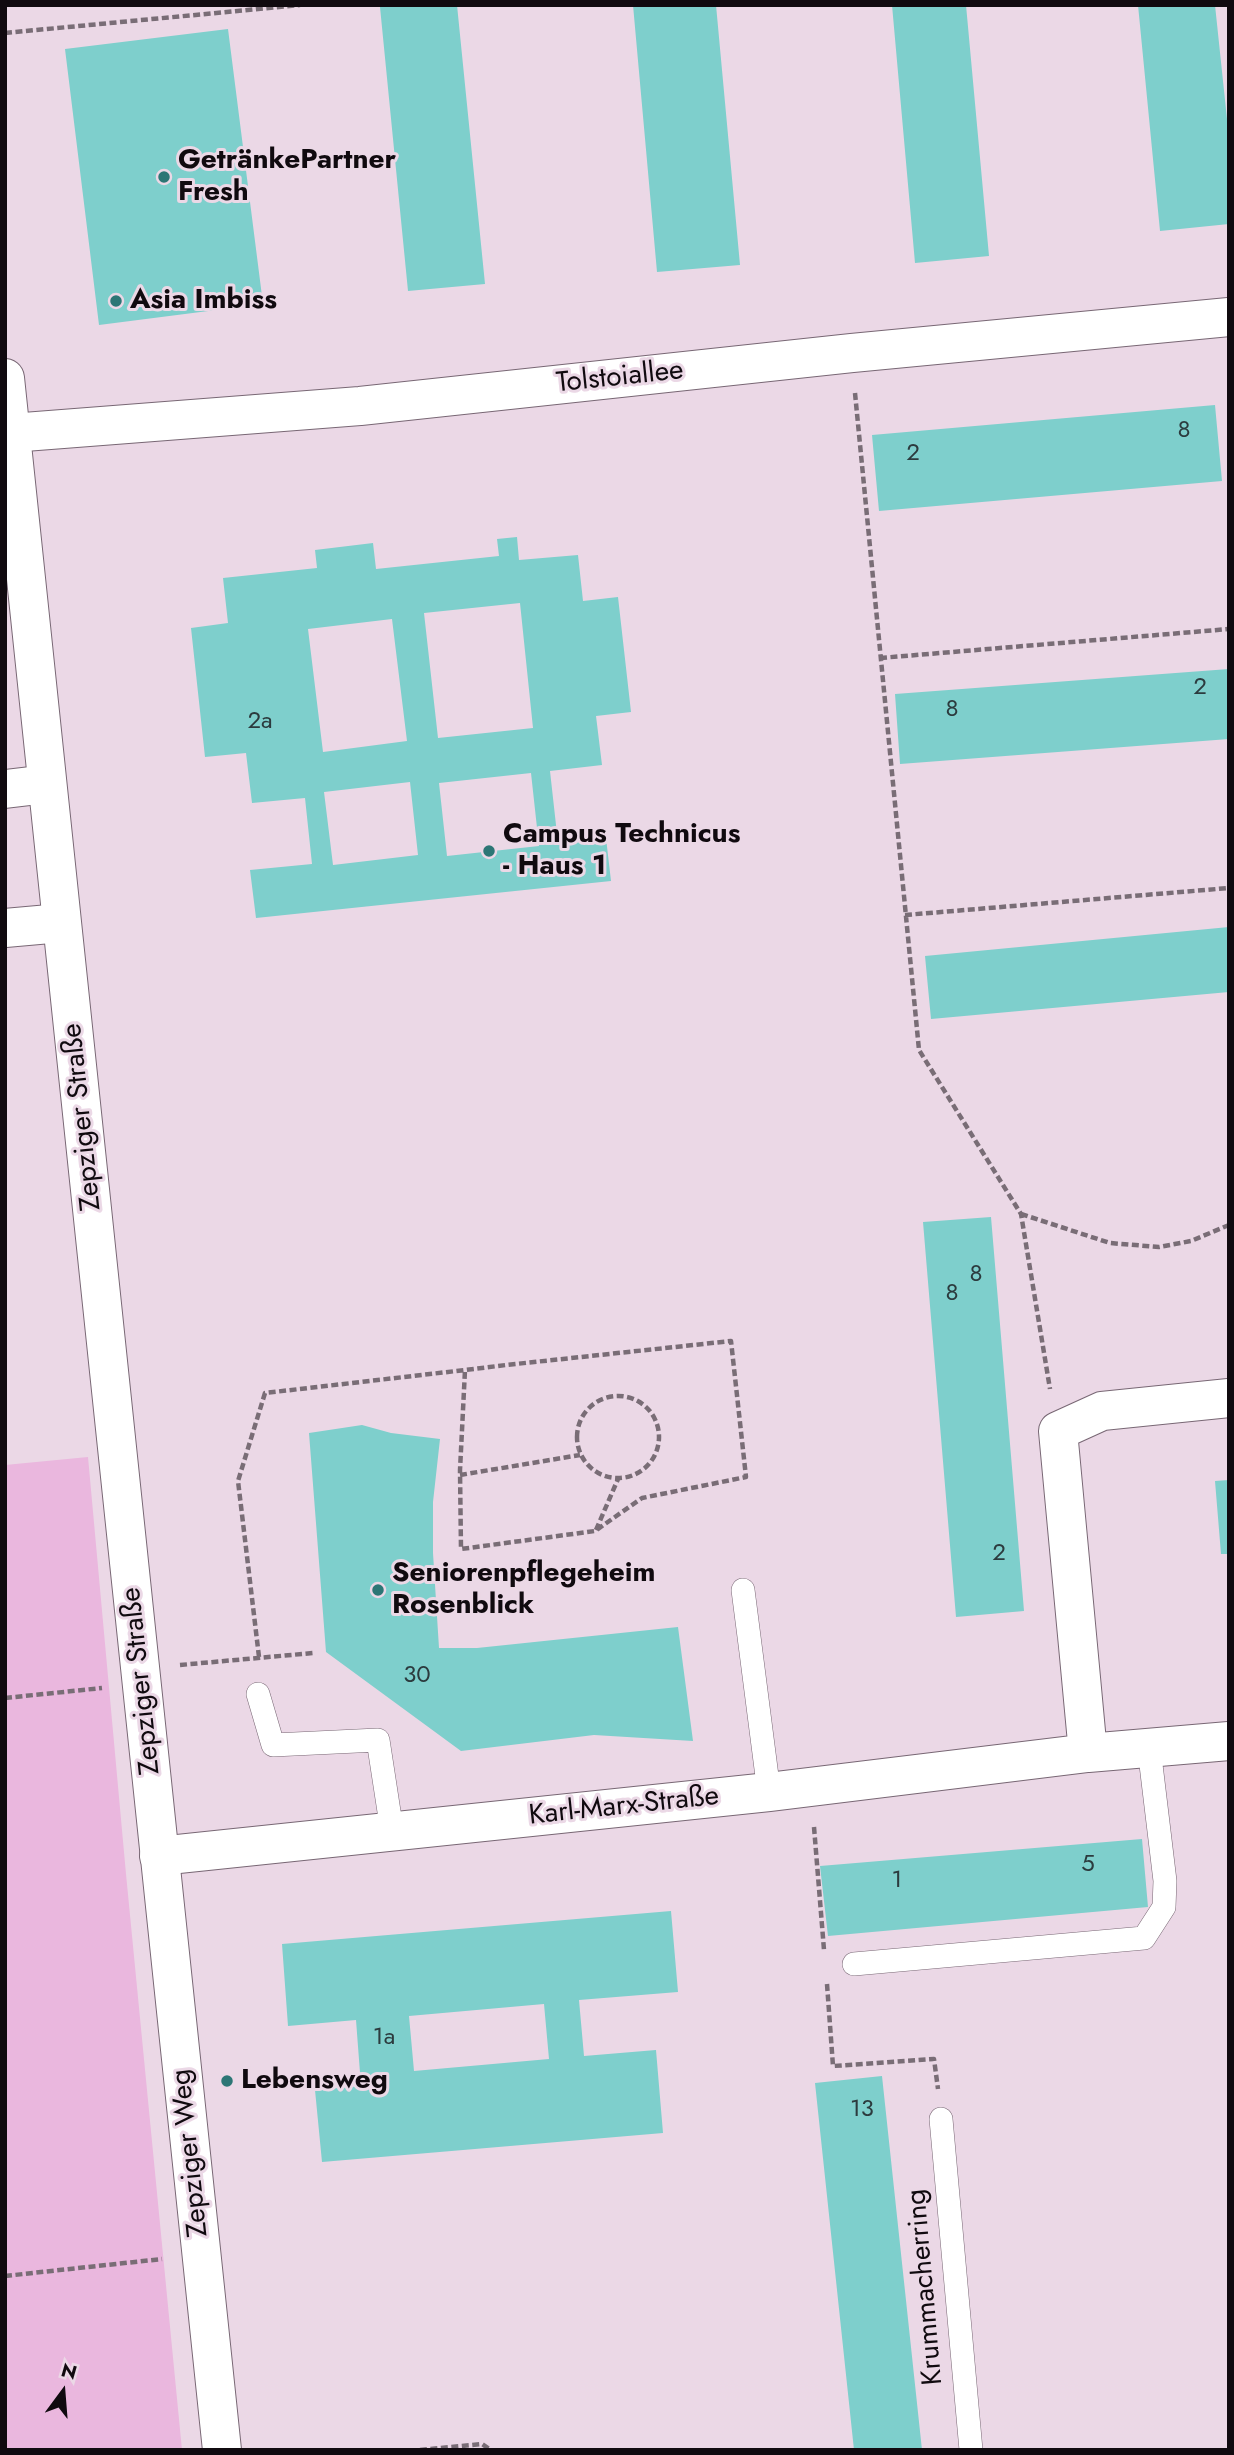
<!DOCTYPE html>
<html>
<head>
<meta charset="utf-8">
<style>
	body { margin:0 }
	#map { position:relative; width:1234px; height:2455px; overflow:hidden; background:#ebd8e6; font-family:Jost,sans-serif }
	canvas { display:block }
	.frame { position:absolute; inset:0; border:7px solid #100a0f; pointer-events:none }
	.north { position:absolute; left:28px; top:2357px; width:70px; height:70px; -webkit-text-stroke:5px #ebd8e6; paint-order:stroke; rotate:16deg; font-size:19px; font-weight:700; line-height:28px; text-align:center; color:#100a0f }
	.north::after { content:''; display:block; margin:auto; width:24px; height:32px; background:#100a0f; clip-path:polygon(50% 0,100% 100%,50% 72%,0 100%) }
</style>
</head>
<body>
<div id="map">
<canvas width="1234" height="2455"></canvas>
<div class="frame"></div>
<div class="north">N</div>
</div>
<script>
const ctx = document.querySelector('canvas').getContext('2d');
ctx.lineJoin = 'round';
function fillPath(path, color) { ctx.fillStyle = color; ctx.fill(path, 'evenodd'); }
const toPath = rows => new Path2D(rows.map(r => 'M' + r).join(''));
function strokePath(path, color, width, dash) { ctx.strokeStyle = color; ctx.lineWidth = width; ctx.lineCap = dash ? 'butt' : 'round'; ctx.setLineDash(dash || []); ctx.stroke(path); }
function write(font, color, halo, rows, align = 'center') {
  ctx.font = font + ' Jost,sans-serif'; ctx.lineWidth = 6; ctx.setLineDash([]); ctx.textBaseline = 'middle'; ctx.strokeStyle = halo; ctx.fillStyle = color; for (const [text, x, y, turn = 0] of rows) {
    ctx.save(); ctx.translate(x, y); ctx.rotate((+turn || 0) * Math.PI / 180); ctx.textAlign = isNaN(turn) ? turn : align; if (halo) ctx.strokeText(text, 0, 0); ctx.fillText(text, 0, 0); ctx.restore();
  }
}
const green = toPath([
	[88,1457,126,1874,182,2450,5,2450,5,1465]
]);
const building = toPath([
	[400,5,457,5,485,284,408,291,380,7],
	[633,5,716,5,740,265,657,272],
	[892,5,966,5,989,256,915,263],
	[1138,5,1215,5,1229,138,1229,224,1160,231],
	[228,29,263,304,99,325,65,49],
	[1215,405,1222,481,879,511,872,435],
	[517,537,519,560,578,555,583,601,618,597,631,712,596,716,602,765,550,771,558,843,606,838,611,881,256,918,250,870,312,864,305,798,252,803,246,753,205,757,191,628,228,623,223,578,317,568,315,550,373,543,376,569,499,556,497,539],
	[520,603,533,728,438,738,424,613],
	[392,619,407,741,323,752,308,629],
	[531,773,539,846,447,856,439,783],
	[410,782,418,855,333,865,324,792],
	[1229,669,1229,739,900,764,895,694],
	[1229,927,1229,992,931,1019,925,956],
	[991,1217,1024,1611,956,1617,923,1222],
	[362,1425,391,1433,440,1439,433,1502,433,1553,439,1648,477,1648,678,1627,693,1741,594,1735,461,1751,326,1652,309,1433],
	[1229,1480,1229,1554,1221,1554,1215,1481],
	[1142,1839,1148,1907,828,1936,820,1866],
	[671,1911,678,1992,579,2000,584,2056,656,2050,663,2133,322,2162,315,2090,361,2086,356,2020,288,2026,282,1944],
	[544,2004,549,2059,414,2071,409,2016],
	[882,2076,922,2450,854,2450,815,2083]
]);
const path = toPath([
	[5,33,300,5],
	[855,393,919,1050,1021,1214,1050,1389],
	[880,658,1229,629],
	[905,915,1229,888],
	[1021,1214,1110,1243,1159,1247,1191,1241,1229,1225],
	'577 1437a41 41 0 1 1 82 0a41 41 0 1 1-82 0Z',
	[460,1475,580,1455],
	[596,1530,618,1479],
	[259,1657,238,1481,265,1393,465,1370,506,1365,731,1341,746,1477,642,1498,595,1531,461,1549,460,1470,465,1370],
	[180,1665,313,1653],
	[5,1698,102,1688],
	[814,1827,824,1950],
	[827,1984,833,2066,934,2059,938,2089],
	[5,2276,162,2259],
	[420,2450,482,2444,491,2450]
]);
const lane = toPath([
	[743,1590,769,1792],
	[258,1694,273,1745,378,1740,392,1831],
	[854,1964,1144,1938,1164,1907,1165,1881,1149,1748],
	[941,2119,971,2450]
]);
const street = toPath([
	[11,433,360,406,852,353,1229,317],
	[5,789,47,784],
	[5,928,61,923],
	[1088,1753,1058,1431,1102,1411,1229,1398],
	[159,1856,769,1792,1088,1753,1229,1741]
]);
const secondary = toPath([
	[5,378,222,2450]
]);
const markers = [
	[164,177,7,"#2c7675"],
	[116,301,7,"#2c7675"],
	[489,851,7,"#2c7675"],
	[378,1590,7,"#2c7675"],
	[227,2081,7,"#2c7675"]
];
const numberNames = [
	["8",1184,431],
	["2",913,454],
	["2",1200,688],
	["8",952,710],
	["2a",260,722],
	["8",976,1275],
	["8",952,1294],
	["2",999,1554],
	["30",417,1676],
	["5",1088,1865],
	["1",897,1881],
	["1a",384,2038],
	["13",862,2110]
];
const poiNames = [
	["GetränkePartner",178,161],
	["Fresh",178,193],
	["Asia Imbiss",130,301],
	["Campus Technicus",503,835],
	["- Haus 1",503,867],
	["Seniorenpflegeheim",392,1574],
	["Rosenblick",392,1606],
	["Lebensweg",241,2081]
];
const streetNames = [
	["Tolstoiallee",620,378,-6],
	["Zepziger Straße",83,1117,-96],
	["Zepziger Straße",142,1681,-96],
	["Karl-Marx-Straße",624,1807,-6],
	["Zepziger Weg",191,2153,-96],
	["Krummacherring",926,2287,-95]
];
fillPath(green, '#eab7de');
fillPath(building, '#7ecfcc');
strokePath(lane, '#786774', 24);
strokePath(street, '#786774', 40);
strokePath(secondary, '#786774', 40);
strokePath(path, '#796d76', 4.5, [7, 3.5]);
strokePath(lane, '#fff', 23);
strokePath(street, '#fff', 38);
strokePath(secondary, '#fff', 38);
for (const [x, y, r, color] of markers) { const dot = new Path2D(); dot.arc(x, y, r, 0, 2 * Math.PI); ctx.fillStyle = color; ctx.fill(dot); strokePath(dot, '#ebd8e6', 2.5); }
write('24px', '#2c3b3e', null, numberNames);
write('bold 28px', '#100a0f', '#ebd8e6', poiNames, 'left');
write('28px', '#100a0f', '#ebd8e6', streetNames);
</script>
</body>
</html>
